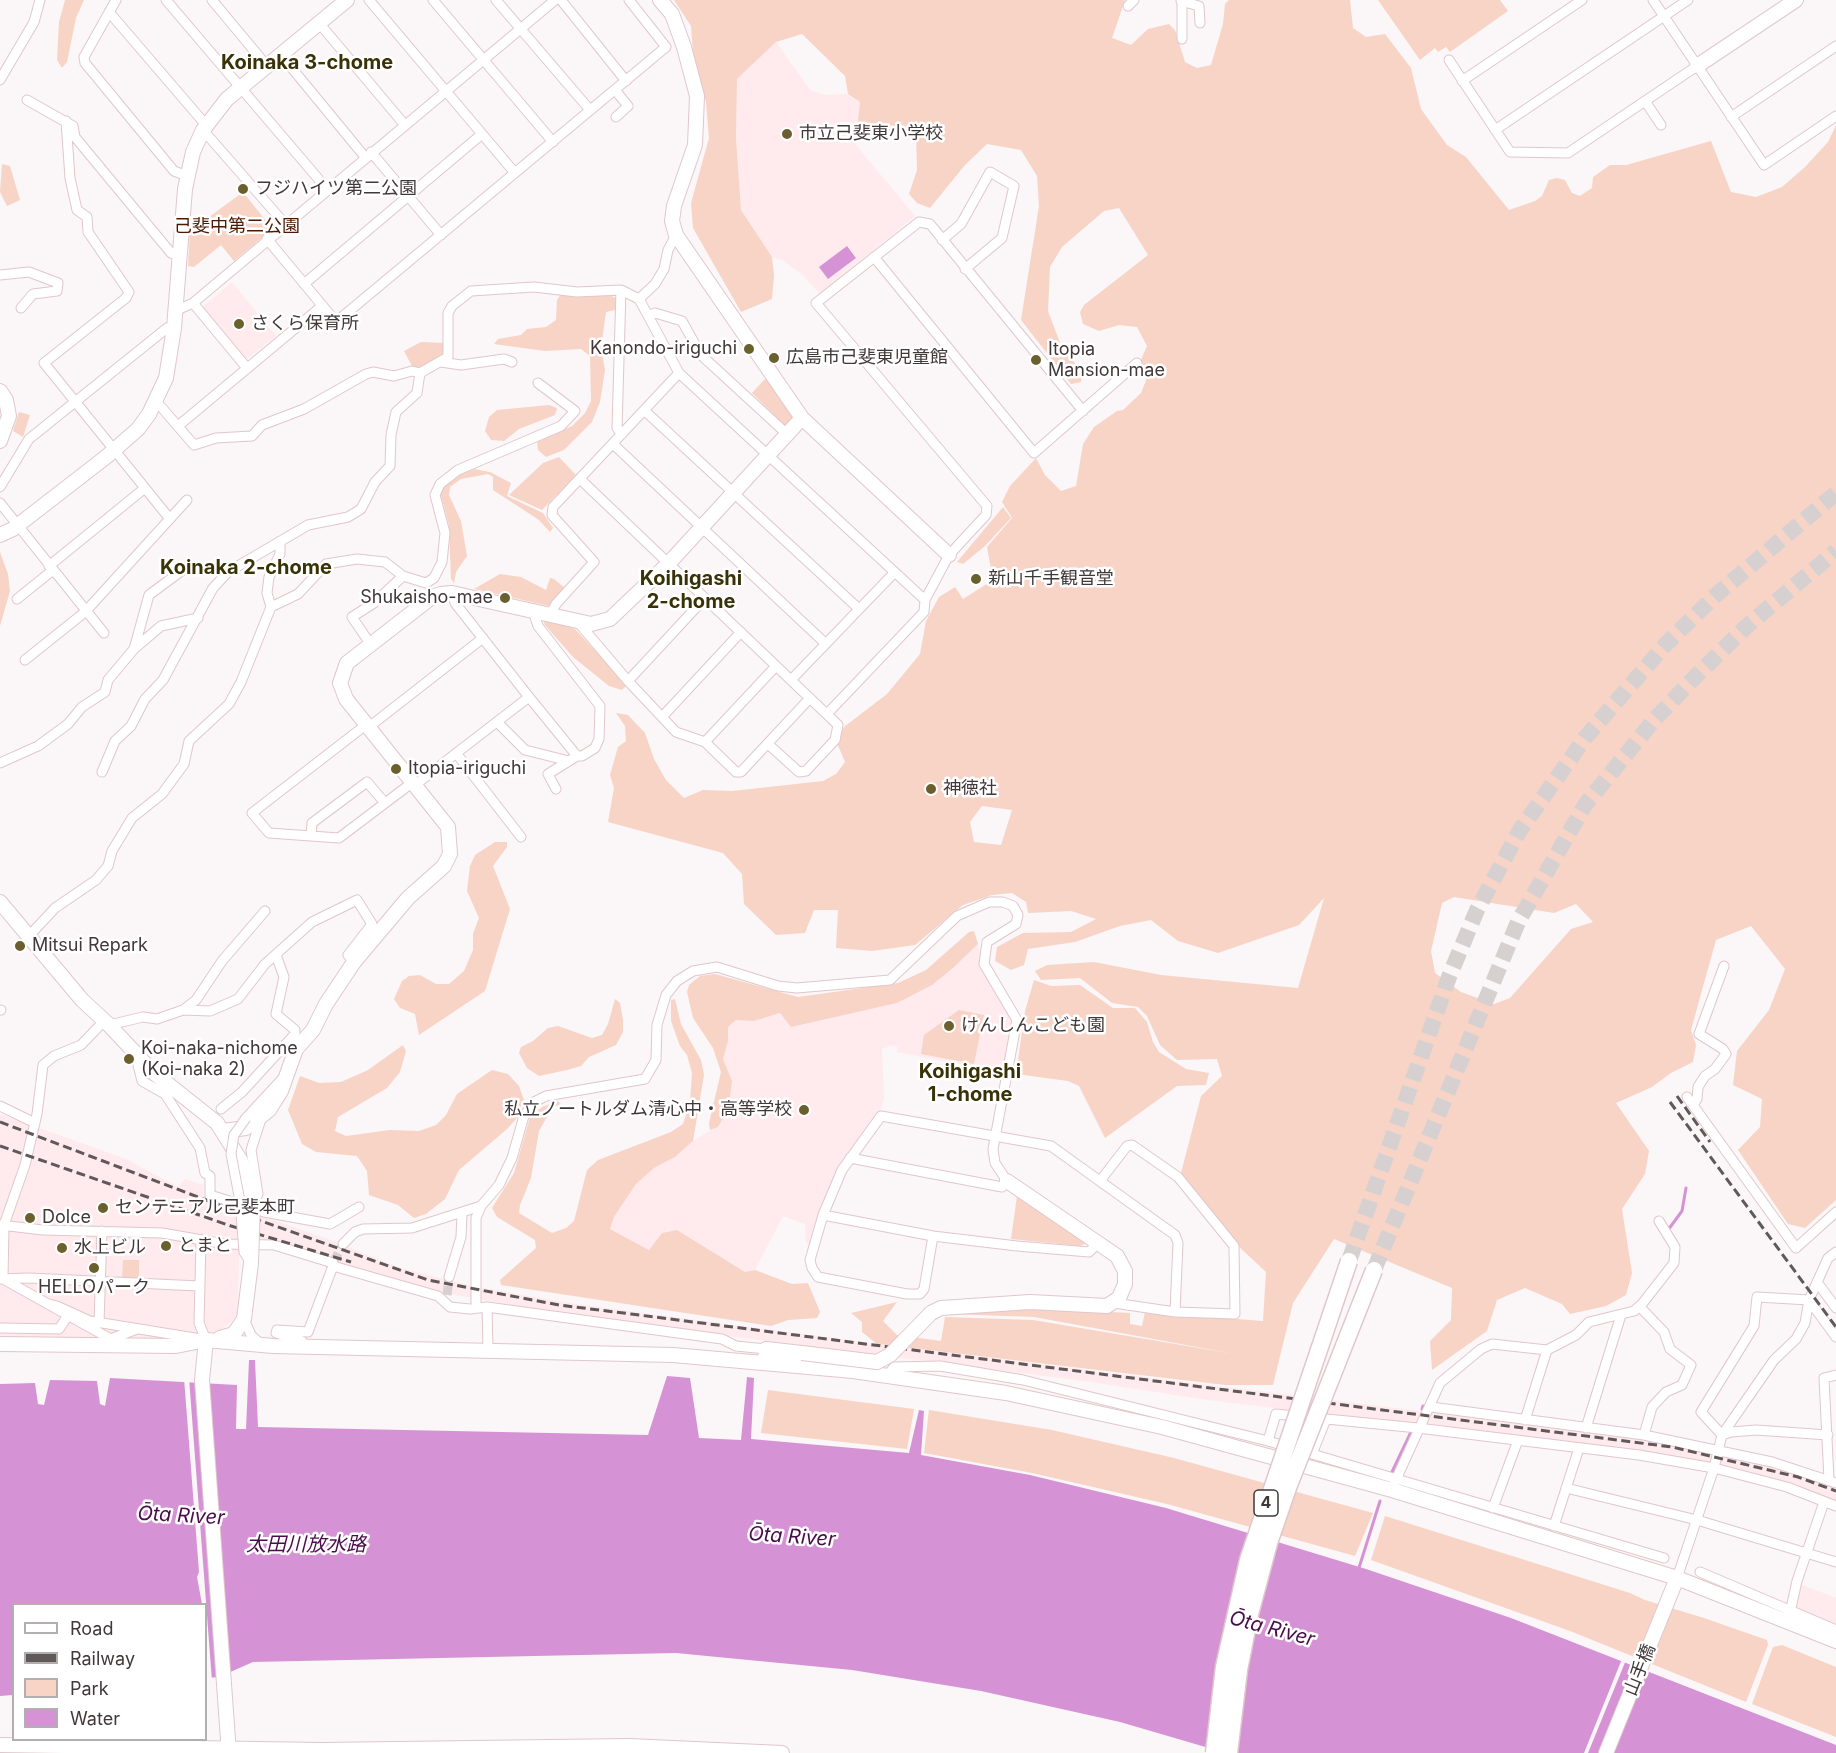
<!DOCTYPE html>
<html>
<head>
<meta charset="utf-8">
<style>
	body { margin:0 }
	#map { position:relative; width:1836px; height:1753px; overflow:hidden; background:#fbf6f7; font-family:Inter,sans-serif }
	canvas { display:block }
	.legend { position:absolute; left:12px; top:1603px; width:195px; height:138px; box-sizing:border-box; background:#fff; border:2px solid #b3afb0; margin:0; padding:8px 10px; list-style:none; font-size:18px; color:#42383a }
	.legend li { display:flex; align-items:center; gap:12px; height:30px }
	.legend b { width:30px; border:2px solid #b3afb0 }
</style>
</head>
<body>
<div id="map">
<canvas width="1836" height="1753"></canvas>
<ul class="legend">
<li><b style="height:8px;background:#fff"></b>Road</li>
<li><b style="height:8px;background:#61585a"></b>Railway</li>
<li><b style="height:16px;background:#f7d4c6"></b>Park</li>
<li><b style="height:16px;background:#d593d6"></b>Water</li>
</ul>
</div>
<script>
const ctx = document.querySelector('canvas').getContext('2d');
ctx.lineJoin = 'round';
function fillPath(path, color) { ctx.fillStyle = color; ctx.fill(path, 'evenodd'); }
const toPath = rows => new Path2D(rows.map(r => 'M' + r).join(''));
function strokePath(path, color, width, dash) { ctx.strokeStyle = color; ctx.lineWidth = width; ctx.lineCap = dash ? 'butt' : 'round'; ctx.setLineDash(dash || []); ctx.stroke(path); }
function write(font, color, halo, rows, align = 'center') {
  ctx.font = font + ' Inter,"Noto Sans JP",sans-serif'; ctx.lineWidth = 5; ctx.setLineDash([]); ctx.textBaseline = 'middle'; ctx.strokeStyle = halo; ctx.fillStyle = color; for (const [text, x, y, turn = 0] of rows) {
    ctx.save(); ctx.translate(x, y); ctx.rotate((+turn || 0) * Math.PI / 180); ctx.textAlign = isNaN(turn) ? turn : align; if (halo) ctx.strokeText(text, 0, 0); ctx.fillText(text, 0, 0); ctx.restore();
  }
}
const built = toPath([
	[776,42,810,90,825,95,848,94,860,102,855,144,915,216,820,294,802,274,782,260,772,257,741,210,736,138,737,79],
	[232,282,276,336,244,361,202,308],
	[978,944,983,968,1014,1019,1002,1081,997,1071,897,1052,898,1047,890,1046,882,1049,884,1098,880,1112,839,1169,813,1245,806,1243,805,1224,783,1216,755,1270,745,1272,677,1230,662,1233,649,1250,610,1229,614,1217,636,1184,654,1168,675,1157,693,1141,718,1126,729,1107,732,1081,723,1059,728,1041,728,1027,736,1020,754,1021,780,1013,835,1016,897,1003,953,968],
	[0,1114,126,1159,178,1187,185,1179,203,1185,203,1196,328,1239,400,1268,471,1286,569,1303,877,1344,1623,1436,1770,1464,1836,1484,1836,1502,1624,1450,1208,1400,1084,1381,577,1317,450,1294,350,1268,337,1263,337,1260,240,1235,237,1317,195,1351,0,1351],
	[1800,1584,1836,1598,1836,1625,1796,1610]
]);
const green = toPath([
	[65,0,84,0,76,18,67,62,62,68,57,60,59,22],
	[674,0,1125,0,1112,38,1131,45,1148,29,1169,24,1175,30,1185,62,1197,68,1211,65,1223,24,1225,4,1229,0,1350,0,1353,28,1366,37,1385,34,1411,68,1421,109,1447,145,1466,157,1509,210,1535,201,1542,196,1549,180,1557,178,1565,180,1572,193,1580,196,1592,188,1593,177,1610,165,1626,165,1711,141,1731,192,1756,197,1782,187,1805,167,1828,142,1836,125,1836,1200,1805,1228,1788,1224,1738,1150,1760,1127,1762,1099,1733,1085,1737,1051,1769,1010,1785,969,1751,926,1716,940,1691,1030,1696,1045,1693,1062,1671,1073,1652,1087,1616,1103,1649,1151,1645,1174,1622,1209,1632,1273,1626,1295,1606,1306,1570,1314,1562,1304,1525,1288,1497,1300,1487,1331,1432,1370,1430,1341,1451,1320,1452,1288,1334,1239,1293,1303,1273,1385,1225,1385,877,1344,862,1332,862,1322,851,1313,897,1302,883,1321,897,1335,941,1341,945,1317,1033,1320,1235,1354,1034,1317,949,1314,1032,1308,1130,1313,1130,1324,1142,1326,1145,1312,1263,1321,1266,1272,1237,1245,1181,1173,1201,1096,1222,1076,1217,1059,1177,1060,1160,1045,1147,1016,1138,1007,1112,1003,1080,978,1041,980,1035,971,1047,965,1094,962,1161,975,1298,988,1324,898,1299,925,1218,953,1178,941,1151,920,1120,926,1075,942,1028,949,1024,965,1011,970,995,961,997,947,1023,933,1071,932,1096,919,1071,911,1028,913,1026,902,1012,893,992,895,963,905,915,945,872,951,836,948,838,910,814,910,805,933,776,935,744,904,742,874,723,853,608,822,614,788,610,775,618,747,626,741,625,726,616,713,628,715,645,733,654,759,666,780,684,798,703,790,732,791,823,781,836,774,845,762,837,743,844,727,887,694,920,654,926,621,939,597,955,587,963,599,993,580,987,547,1012,518,1002,502,1010,486,1036,458,1045,475,1061,491,1076,486,1083,444,1094,427,1117,411,1123,410,1141,393,1147,378,1138,367,1147,346,1137,327,1119,325,1099,331,1083,324,1080,312,1084,305,1148,255,1119,208,1104,211,1062,247,1050,267,1048,311,1060,343,1082,373,1081,382,1071,384,1021,320,1039,206,1037,176,1021,150,987,144,965,165,930,208,917,203,909,194,917,170,916,131,903,130,886,138,857,129,860,102,848,94,845,76,802,34,776,42,737,79,736,138,741,210,772,257,774,275,772,299,741,312,693,228,691,203,709,138,706,102,693,52,691,26],
	[982,806,1012,810,1001,845,974,842,970,822],
	[1454,897,1554,913,1576,904,1593,922,1571,929,1510,998,1494,1004,1461,992,1435,973,1431,951,1442,903],
	[1378,0,1500,0,1508,11,1450,52,1446,47,1438,52,1435,48,1420,60],
	[2,164,10,166,20,200,7,206,0,192],
	[243,192,270,226,270,231,234,261,221,245,194,267,188,266,190,231],
	[561,294,609,295,616,298,615,310,606,312,601,348,605,370,600,402,592,422,564,450,546,457,538,450,537,442,572,426,585,413,591,401,590,356,581,349,545,351,494,344,498,339,521,335,527,329,546,327,556,320,557,300],
	[421,342,446,343,445,356,427,367,413,368,404,351],
	[765,379,774,386,792,414,793,419,788,425,785,426,752,393],
	[549,405,557,408,555,415,519,429,504,441,491,440,485,431,489,417,497,410],
	[19,412,30,415,23,437,13,431],
	[559,457,576,475,542,510,509,495,543,463],
	[474,469,490,472,511,483,507,496,543,513,553,528,550,532,539,520,493,490,493,477,488,474,461,479,450,487,449,495,461,521,467,556,456,572,454,583,451,579,449,525,440,492,447,480],
	[1003,507,1011,518,985,546,963,564,957,562],
	[0,552,8,574,10,591,0,626],
	[500,574,521,577,546,590,550,578,554,579,565,588,549,606,474,589],
	[545,620,575,629,627,685,622,690,609,686,573,657,544,624],
	[495,842,507,842,507,847,493,866,510,909,485,991,419,1035,415,1014,400,1008,394,999,402,981,409,976,420,975,436,984,449,984,464,971,473,950,473,934,479,918,467,891,470,866,475,855],
	[974,931,978,944,953,968,932,985,897,1003,791,1027,780,1013,754,1021,736,1020,728,1027,728,1041,723,1059,732,1081,729,1107,718,1127,710,1130,709,1123,721,1072,713,1048,693,1018,687,992,689,985,700,976,715,974,798,997,898,983,926,970,969,932],
	[1034,980,1051,986,1080,985,1113,1008,1135,1008,1147,1022,1153,1042,1159,1052,1186,1069,1209,1073,1206,1085,1177,1086,1105,1138,1079,1086,1068,1081,1016,1074,1025,1011],
	[615,999,620,1003,623,1020,623,1032,616,1045,589,1057,581,1066,567,1070,539,1076,527,1068,519,1053,521,1047,533,1041,548,1028,558,1026,592,1038,602,1035,608,1024],
	[675,999,681,1024,701,1060,704,1075,693,1141,675,1157,654,1168,636,1184,614,1217,610,1229,649,1250,662,1233,677,1230,745,1272,755,1270,792,1284,808,1283,820,1312,817,1318,788,1320,771,1326,501,1285,500,1280,536,1248,535,1240,497,1217,492,1208,514,1173,530,1117,542,1107,558,1101,561,1104,552,1108,539,1131,531,1178,520,1205,519,1213,552,1233,566,1228,574,1221,587,1170,598,1160,671,1132,683,1124,690,1103,692,1073,687,1055,680,1046,671,1021,671,1000],
	[959,1010,984,1015,974,1064,921,1054,924,1035],
	[403,1045,406,1051,400,1072,387,1088,338,1117,335,1131,346,1136,390,1130,419,1131,436,1125,446,1115,457,1094,492,1070,508,1074,519,1086,524,1100,516,1119,507,1129,459,1170,445,1199,426,1214,414,1218,398,1205,369,1195,367,1171,357,1156,316,1152,302,1144,288,1110,300,1076,319,1083,341,1082,368,1070],
	[1017,1196,1085,1240,1085,1244,1080,1246,1011,1239],
	[123,1260,139,1260,139,1279,122,1279],
	[768,1390,914,1409,907,1449,761,1433],
	[929,1410,1052,1430,1174,1458,1373,1513,1355,1556,1167,1504,1032,1473,924,1453],
	[1385,1516,1630,1593,1645,1600,1704,1618,1767,1640,1768,1645,1746,1702,1570,1631,1371,1560],
	[1782,1645,1836,1667,1836,1737,1752,1704,1773,1647]
]);
const water = toPath([
	[847,246,856,258,828,279,819,267],
	[249,1360,255,1360,258,1427,648,1435,667,1376,690,1378,699,1438,741,1440,747,1377,754,1378,751,1439,909,1453,919,1410,924,1411,921,1455,1030,1475,1166,1508,1366,1569,1511,1618,1836,1745,1836,1753,1226,1753,1120,1722,981,1691,852,1670,676,1653,253,1662,219,1677,206,1678,206,1604,14,1604,13,1695,0,1696,0,1384,35,1383,38,1404,44,1405,50,1380,97,1381,100,1404,105,1406,110,1378,237,1385,236,1429,246,1429]
]);
const pier = toPath([
	[184,1378,189,1378,212,1681,207,1681,206,1604,202,1604,197,1577,199,1572],
	[1622,1659,1626,1660,1588,1753,1584,1753]
]);
const stream = toPath([
	[1668,1230,1682,1211,1686,1188],
	[1422,1409,1423,1406],
	[1391,1474,1411,1432],
	[1358,1571,1380,1501]
]);
const streetTunnel = toPath([
	[334,1261,343,1244],
	[447,1295,449,1277]
]);
const highwayTunnel = toPath([
	[1349,1261,1449,977,1477,910,1520,830,1585,738,1665,645,1716,595,1836,493],
	[1374,1270,1518,922,1585,805,1654,720,1696,676,1748,625,1836,551]
]);
const street = toPath([
	[116,0,84,57,85,63,174,171,187,176],
	[166,0,327,189],
	[212,0,267,66],
	[369,0,515,173],
	[433,0,553,142],
	[496,0,590,110],
	[561,0,626,81],
	[1182,0,1182,39],
	[1653,0,1764,165,1836,116],
	[1181,1,1199,6,1200,23],
	[1128,6,1134,0],
	[109,12,206,125],
	[319,23,404,124],
	[281,55,365,157],
	[1449,60,1510,152,1568,153,1697,66],
	[0,80,34,22,40,0],
	[1462,81,1582,0],
	[615,90,628,106,616,117],
	[27,100,73,126,75,137,171,253,179,256],
	[1645,101,1661,125],
	[1731,117,1836,46],
	[66,121,70,178,77,210,87,217,88,232,129,292,126,298,44,363,170,519],
	[203,130,285,224],
	[1495,130,1688,0],
	[371,152,441,235],
	[267,239,336,322,666,47,629,0],
	[942,240,961,224,990,172,1014,186,1002,238,965,269],
	[874,257,1034,453,1137,363],
	[0,275,29,272,58,283,57,291,33,294,21,308],
	[304,284,482,134],
	[621,290,617,428,622,434],
	[639,299,655,284,664,269,668,250,676,235],
	[193,303,247,368],
	[175,311,193,303,555,0],
	[648,316,655,313,682,321,701,355,787,434],
	[441,362,461,365,504,359,512,362],
	[156,401,194,445,216,438,252,436,262,425,304,409,366,374,373,372,394,376,412,371,420,373],
	[645,411,859,609],
	[178,426,322,306],
	[613,444,826,644],
	[580,479,838,725,835,740,806,771,799,772,768,744],
	[0,487,29,439,167,328,174,328],
	[0,503,104,633],
	[49,566,145,488],
	[452,593,455,603,529,697,577,756,582,756,595,748,599,739,600,706,538,626,533,611],
	[17,599,53,570],
	[271,607,298,594,326,564,357,559,385,562,403,576,426,583,434,578,442,562,445,533,435,495,440,484,458,470,561,426,575,411,538,383],
	[550,615,556,604,594,562,552,515,553,507,679,373],
	[577,621,628,681,676,732,705,742,736,772,741,772,810,698],
	[371,645,352,617,374,603,403,576],
	[135,648,161,626,198,618],
	[25,660,85,612,187,500],
	[791,680,893,574],
	[628,681,705,598],
	[827,714,924,612,925,600,949,555,986,515,987,506,816,303,919,222,930,224,1083,411],
	[662,717,741,632],
	[497,722,525,750,569,761,577,756],
	[367,724,252,813,269,833,339,838,413,782],
	[369,727,483,638],
	[705,742,776,666],
	[456,753,521,837],
	[0,763,38,746,68,724,82,707,105,692,108,680,134,649,149,595,188,566],
	[102,772,115,741,131,726,145,699,163,680,213,588,228,572,308,525,348,517,361,509,375,482,390,466,391,435,396,412,417,393,420,373,448,357,448,313,452,306,471,291,534,287,577,292,621,290,639,299,679,373,925,600],
	[415,785,529,697],
	[556,789,548,774,569,761],
	[311,836,312,823,367,782,385,803],
	[30,935,55,908,96,880,108,866,112,851,132,818,162,794,184,764,189,741,229,704,241,682,271,607,267,593,269,577,280,554,280,541],
	[0,1010,1,1010],
	[183,1010,210,1011,238,999,265,964,312,922,357,900,372,924,348,955,354,962],
	[109,1025,143,1017,157,1019,183,1010,196,1000,222,961,265,911],
	[141,1061,138,1065,142,1081,165,1094,200,1148,205,1173,210,1176,210,1195,264,1212,330,1224,359,1207],
	[1687,1097,1796,1248,1836,1212],
	[1693,1105,1697,1099,1698,1087,1705,1076,1715,1069,1726,1054,1723,1049,1699,1034,1724,966],
	[0,1106,35,1123],
	[221,1109,242,1092,295,1034,295,1030,276,1014,284,977,276,955],
	[246,1118,283,1078],
	[1100,1181,1127,1146,1132,1145,1178,1177,1234,1246,1235,1314,1175,1312,1114,1303],
	[253,1204,258,1194,251,1150,261,1119],
	[823,1215,933,1236,1017,1246,1089,1252,1099,1242],
	[0,1225,43,1230,162,1233,225,1244,274,1245,333,1263,333,1266,438,1296,450,1307,470,1309,487,1307],
	[933,1236,924,1289,920,1294,907,1294,818,1277,812,1268,810,1260,823,1215,842,1170,881,1116,1051,1146,1175,1235,1178,1243,1175,1312],
	[201,1241,199,1323,206,1340],
	[343,1244,355,1232,363,1229,412,1228,481,1206],
	[449,1277,461,1237,462,1214],
	[0,1279,29,1278,199,1286],
	[3,1279,4,1225,25,1165,37,1114,43,1065,54,1056,81,1045,105,1020],
	[5,1280,116,1342],
	[1817,1282,1836,1308],
	[49,1304,57,1306,90,1321,201,1339],
	[476,1306,476,1218,481,1206,499,1185,512,1158,524,1116,534,1102,546,1096,645,1079,656,1060,657,1025,666,995,677,981,693,971,717,967,778,986,797,988,890,980,957,916,989,902,1003,902,1013,906,1018,915,1016,924,987,942,984,964,1017,1020,993,1149,995,1163,1007,1181,1002,1187,850,1158],
	[1640,1307,1664,1332,1670,1349,1691,1365,1682,1385,1666,1392,1652,1407,1644,1435],
	[244,1319,251,1335,261,1344],
	[99,1323,102,1231],
	[0,1328,59,1329,67,1317],
	[108,1340,137,1329],
	[302,1346,302,1341,276,1333,277,1330,308,1332,333,1266],
	[488,1349,487,1307,722,1339,736,1346,766,1349],
	[887,1376,894,1367,940,1366,1023,1380,1268,1441,1664,1558],
	[1431,1407,1644,1435,1772,1462,1836,1483],
	[1525,1420,1547,1350],
	[1586,1428,1621,1315],
	[1828,1435,1756,1430,1731,1432,1722,1435,1701,1412,1754,1326,1757,1297,1809,1300,1836,1337],
	[1268,1441,1276,1414,1418,1428,1639,1455,1714,1468,1787,1487,1836,1506],
	[1312,1454,1326,1419],
	[1829,1480,1824,1378,1836,1375],
	[1394,1484,1440,1383,1481,1349,1492,1344,1547,1350,1576,1335,1589,1322,1634,1311,1642,1304,1674,1263,1675,1247,1659,1221],
	[1566,1488,1697,1520,1836,1562],
	[1493,1508,1518,1440],
	[1554,1526,1579,1448],
	[1700,1572,1836,1630],
	[1677,1578,1714,1468,1722,1435,1774,1360,1796,1339,1805,1323,1809,1300,1828,1258,1836,1252],
	[1789,1617,1797,1581,1824,1502]
]);
const secondary = toPath([
	[660,0,672,14,684,47,697,96,695,145,674,206,672,221,676,235,802,418,949,555],
	[1697,66,1796,0],
	[0,391,6,400,9,416,0,441],
	[0,535,13,529,106,457,138,429,149,414,166,378,174,328,185,189,193,152,203,130,227,99,347,0],
	[0,902,82,1000,109,1025,154,1073,217,1123,241,1161,253,1204],
	[223,1131,246,1128,269,1110,281,1091,296,1049,313,1030,326,1004,354,962,408,898,444,866,450,854,448,827,346,699,340,683,347,663,432,597,441,594,452,593,591,624,610,619,669,563,802,418],
	[931,1313,941,1308,1030,1302,1107,1306,1119,1298,1125,1284,1125,1271,1117,1256,1007,1181],
	[220,1338,234,1334,244,1319,251,1263],
	[206,1340,202,1380,229,1753],
	[0,1344,176,1346,206,1340,273,1346,673,1355,853,1371,1006,1393,1162,1427,1392,1490,1677,1578,1836,1641],
	[765,1363,766,1349,802,1353],
	[0,1745,321,1750,629,1746,782,1753],
	[1606,1753,1677,1578]
]);
const rail = toPath([
	[1677,1096,1710,1142],
	[1670,1102,1836,1327],
	[0,1122,264,1222,428,1280,559,1305,631,1314,1672,1447,1798,1477,1836,1491],
	[0,1146,231,1226,351,1262]
]);
const streetBridge = toPath([
	[246,1118,234,1135,231,1154,240,1201,244,1252,251,1263]
]);
const secondaryBridge = toPath([
	[251,1263,253,1204],
	[802,1353,877,1362,890,1355,931,1313]
]);
const highwayBridge = toPath([
	[1214,1753,1224,1667,1248,1560,1349,1261],
	[1229,1753,1239,1670,1250,1614,1269,1543,1289,1485,1374,1270]
]);
const markers = [
	[787,134,6,"#69602d"],
	[243,189,6,"#69602d"],
	[239,324,6,"#69602d"],
	[749,349,6,"#69602d"],
	[774,358,6,"#69602d"],
	[1036,360,6,"#69602d"],
	[976,579,6,"#69602d"],
	[505,598,6,"#69602d"],
	[396,769,6,"#69602d"],
	[931,789,6,"#69602d"],
	[20,946,6,"#69602d"],
	[949,1026,6,"#69602d"],
	[129,1059,6,"#69602d"],
	[804,1110,6,"#69602d"],
	[103,1208,6,"#69602d"],
	[30,1218,6,"#69602d"],
	[166,1246,6,"#69602d"],
	[62,1248,6,"#69602d"],
	[94,1268,6,"#69602d"]
];
const shields = [
	[1266,1503,24]
];
const shieldNames = [
	["4",1266,1503]
];
const poiNames = [
	["市立己斐東小学校",799,134],
	["フジハイツ第二公園",255,189],
	["さくら保育所",251,324],
	["Kanondo-iriguchi",737,349,"right"],
	["Itopia",1048,350],
	["Mansion-mae",1048,371],
	["広島市己斐東児童館",786,358],
	["新山千手観音堂",988,579],
	["Shukaisho-mae",493,598,"right"],
	["Itopia-iriguchi",408,769],
	["神徳社",943,789],
	["Mitsui Repark",32,946],
	["けんしんこども園",961,1026],
	["Koi-naka-nichome",141,1049],
	["(Koi-naka 2)",141,1070],
	["私立ノートルダム清心中・高等学校",792,1110,"right"],
	["センテニアル己斐本町",115,1208],
	["Dolce",42,1218],
	["とまと",178,1246],
	["水上ビル",74,1248],
	["HELLOパーク",94,1288,"center"]
];
const parkNames = [
	["己斐中第二公園",237,227]
];
const streetNames = [
	["山手橋",1640,1670,-68]
];
const neighbourhoodNames = [
	["Koinaka 3-chome",307,63],
	["Koinaka 2-chome",246,568],
	["Koihigashi",691,579],
	["2-chome",691,602],
	["Koihigashi",970,1072],
	["1-chome",970,1095]
];
const waterNames = [
	["Ōta River",181,1516,3],
	["Ōta River",792,1537,4],
	["太田川放水路",306,1545],
	["Ōta River",1272,1629,15]
];
fillPath(built, '#ffeaee');
fillPath(green, '#f7d4c6');
fillPath(water, '#d593d6');
fillPath(pier, '#fbf6f7');
strokePath(stream, '#d593d6', 3);
strokePath(streetTunnel, '#d6d0d1', 9, [9, 4.5]);
strokePath(highwayTunnel, '#d6d0d1', 16, [16, 8]);
strokePath(street, '#e0c7cc', 11);
strokePath(secondary, '#e0c7cc', 16);
strokePath(street, '#fff', 9);
strokePath(secondary, '#fff', 14);
strokePath(rail, '#61585a', 3, [9, 4.5]);
strokePath(streetBridge, '#e0c7cc', 11, []);
strokePath(secondaryBridge, '#e0c7cc', 16, []);
strokePath(highwayBridge, '#e0c7cc', 19, []);
strokePath(streetBridge, '#fff', 9);
strokePath(secondaryBridge, '#fff', 14);
strokePath(highwayBridge, '#fff', 16);
for (const [x, y, r, color] of markers) { const dot = new Path2D(); dot.arc(x, y, r, 0, 2 * Math.PI); ctx.fillStyle = color; ctx.fill(dot); strokePath(dot, '#fff', 2); }
for (const [x, y, w] of shields) { const box = new Path2D(); box.roundRect(x - w / 2, y - 13, w, 26, 4.5); ctx.fillStyle = '#fff'; ctx.fill(box); strokePath(box, '#42383a', 1.5); }
write('bold 16px', '#42383a', null, shieldNames);
write('18px', '#42383a', '#fff', poiNames, 'left');
write('18px', '#4e1800', '#fff', parkNames);
write('18px', '#42383a', '#fff', streetNames);
write('bold 20px', '#3a3207', '#fff', neighbourhoodNames);
write('italic 20px', '#490d4b', '#fff', waterNames);
</script>
</body>
</html>
